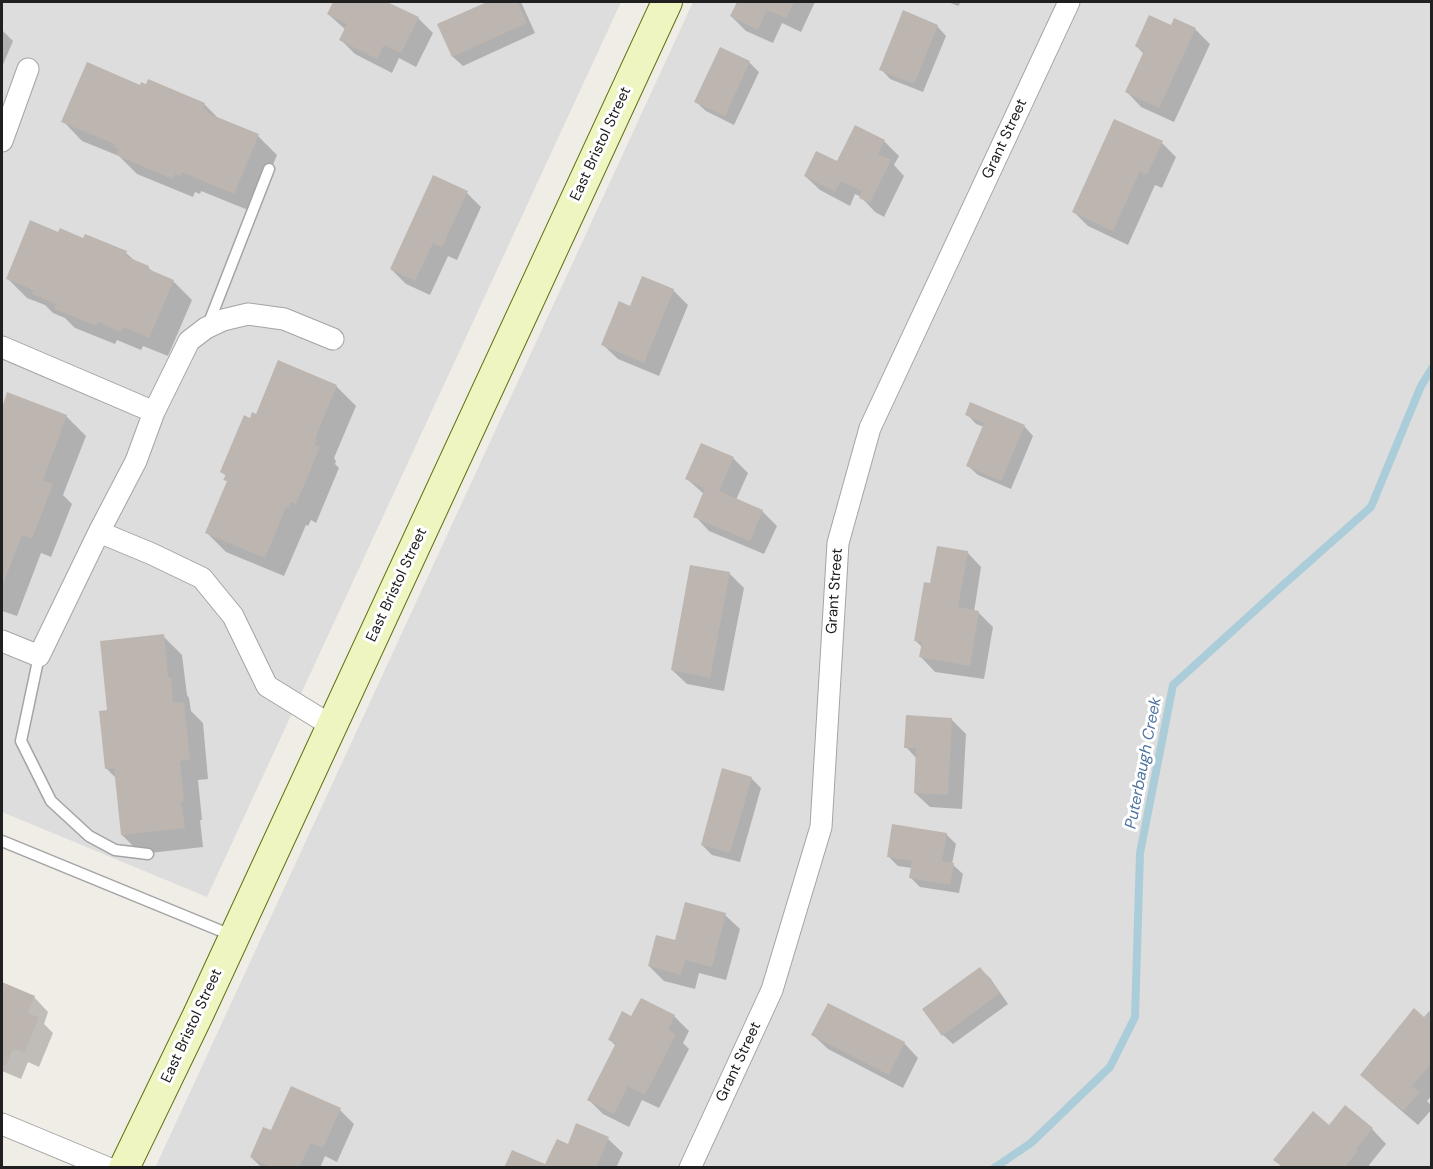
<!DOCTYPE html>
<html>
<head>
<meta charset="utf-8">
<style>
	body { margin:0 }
	#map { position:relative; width:1433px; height:1169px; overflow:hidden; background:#f0ede7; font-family:"DM Sans",sans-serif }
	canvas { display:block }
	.frame { position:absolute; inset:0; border:3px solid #202020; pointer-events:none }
</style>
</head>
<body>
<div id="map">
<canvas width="1433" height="1169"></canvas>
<div class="frame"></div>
</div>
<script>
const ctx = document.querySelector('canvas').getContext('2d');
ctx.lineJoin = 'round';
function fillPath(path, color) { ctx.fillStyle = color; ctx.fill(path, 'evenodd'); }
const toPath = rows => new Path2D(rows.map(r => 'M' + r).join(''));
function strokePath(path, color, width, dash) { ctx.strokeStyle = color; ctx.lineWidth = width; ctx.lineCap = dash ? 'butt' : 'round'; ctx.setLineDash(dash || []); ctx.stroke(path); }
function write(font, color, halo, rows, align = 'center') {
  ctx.font = font + ' "DM Sans",sans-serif'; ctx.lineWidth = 6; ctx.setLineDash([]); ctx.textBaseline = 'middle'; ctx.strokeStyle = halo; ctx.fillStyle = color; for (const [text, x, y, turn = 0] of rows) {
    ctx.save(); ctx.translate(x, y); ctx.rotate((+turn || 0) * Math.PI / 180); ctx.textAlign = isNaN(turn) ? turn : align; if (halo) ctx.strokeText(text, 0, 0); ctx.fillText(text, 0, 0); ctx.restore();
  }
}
const residential = toPath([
	[2,2,621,2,207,897,2,812],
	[693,2,1431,2,1431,1167,155,1168]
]);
const shadow = toPath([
	[334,2,384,2,418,18,433,33,416,67,399,58,392,73,355,54,341,40,346,30,328,14],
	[490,2,521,2,535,33,463,66,453,57,439,25],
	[738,2,815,2,801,32,782,23,773,43,746,31,731,16],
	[948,2,961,2,958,6],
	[937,26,946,36,923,92,890,79,881,69],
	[1171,27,1195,29,1210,44,1174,122,1141,107,1127,92,1144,54,1136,46],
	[2,30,13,41,2,67],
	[721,49,750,63,759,72,734,125,706,111,696,102],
	[141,87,204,104,220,120,258,136,277,155,253,212,201,191,200,194,195,192,193,197,137,174,119,156,82,141,63,121],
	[884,141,899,156,894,165,904,176,884,217,875,212,861,197,855,194,850,206,820,190,805,176,838,163],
	[1162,143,1176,157,1162,188,1155,185,1128,245,1088,226,1074,212],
	[467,193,481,207,457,260,448,256,430,295,406,284,391,269],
	[59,234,126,253,136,262,148,267,154,273,173,281,192,300,168,356,143,346,141,350,117,340,115,344,75,328,65,318,53,313,45,305,27,298,8,279],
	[673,290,688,305,659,376,618,359,603,345,631,308],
	[336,386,356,406,334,458,336,461,335,464,339,468,316,523,311,520,308,526,306,525,284,576,226,552,207,533,228,482,225,479,226,476,222,472,251,420,256,416],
	[8,394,66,416,86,436,63,495,72,504,51,557,41,553,17,616,2,611,2,412],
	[967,414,1024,426,1033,436,1011,489,978,475,968,466,984,427,976,424],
	[733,458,748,473,736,500,762,511,777,526,764,554,709,531,695,516,704,494,687,479],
	[967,552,981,567,974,612,978,612,993,627,984,679,935,672,921,657,922,647,915,640,931,585],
	[729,573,744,588,724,691,687,684,672,670],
	[163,636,182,655,187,695,189,698,191,711,203,723,208,779,198,780,202,820,200,820,203,847,141,854,122,835,116,778,107,769,109,712],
	[951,719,966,734,962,809,930,807,915,793,917,759,906,747],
	[751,778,761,788,740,862,712,855,702,845],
	[946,834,956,844,952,864,963,874,959,893,920,887,911,878,912,868,898,866,888,856],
	[725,915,740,929,726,980,699,973,695,989,664,981,649,966,676,942],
	[980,969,990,978,1008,1004,953,1044,943,1035],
	[2,984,34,997,48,1012,44,1024,53,1033,39,1067,28,1062,21,1079,2,1071],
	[1432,1010,1432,1095,1427,1101,1432,1106,1432,1109,1418,1125,1376,1089,1362,1075,1424,1019],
	[674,1016,689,1031,683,1043,689,1049,659,1108,642,1100,629,1127,603,1114,589,1100,616,1046,610,1040,632,1018],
	[813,1035,904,1043,918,1058,903,1088,828,1049],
	[340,1110,354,1124,337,1162,325,1156,320,1168,262,1168,251,1157,272,1132],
	[1330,1127,1372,1129,1386,1144,1369,1165,1371,1167,1370,1168,1280,1168],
	[608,1139,623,1153,616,1168,506,1168,546,1166,568,1146]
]);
const stream = toPath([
	[994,1168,1031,1143,1110,1067,1135,1017,1140,853,1173,685,1283,585,1371,507,1421,386,1432,368]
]);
const building = toPath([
	[333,2,387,2,419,17,401,53,384,45,377,59,339,40,347,24,327,14],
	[487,2,517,2,527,23,452,57,437,24],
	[737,2,794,2,786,18,767,10,758,30,730,16],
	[903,10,938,25,914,84,879,70],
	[1149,15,1171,25,1174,18,1196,28,1159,108,1125,92,1144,51,1135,46],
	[720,47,750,61,725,116,694,102],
	[87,62,140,85,141,82,146,84,148,79,205,103,203,108,208,111,207,113,259,134,234,194,182,172,181,176,175,174,173,179,116,155,119,150,114,147,115,144,61,122],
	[1114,119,1163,141,1147,175,1140,171,1113,231,1072,212],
	[855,125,885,140,878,154,891,160,870,203,859,198,862,191,841,181,835,192,804,176,816,151,837,161],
	[433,175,468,191,442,247,433,243,415,281,390,269],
	[30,220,58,232,60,228,83,238,85,234,127,251,125,256,149,266,148,269,174,280,149,338,123,327,121,332,98,322,96,326,54,309,56,304,32,294,33,290,6,279],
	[642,276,674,289,644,363,601,345,619,301,630,306],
	[278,360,337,385,315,439,317,440,315,445,320,447,296,504,291,502,289,508,286,507,265,558,205,533,227,481,223,480,226,475,220,472,244,415,250,418,252,412,256,414],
	[7,392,67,415,43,480,53,484,32,539,22,535,2,587,2,408],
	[970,402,1025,425,1001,481,966,466,984,423,965,415],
	[701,443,734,457,719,491,763,510,750,541,693,517,705,488,685,479],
	[937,546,968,551,958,607,979,611,970,666,919,657,922,642,914,641,924,582,930,583],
	[690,565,730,572,710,678,671,670],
	[164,634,168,677,171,677,173,703,184,702,190,760,180,761,184,801,181,802,185,828,121,835,114,768,105,769,99,711,107,710,100,641],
	[906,715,952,718,948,795,914,793,916,748,904,748],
	[722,768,752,777,730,853,701,845],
	[892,824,947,833,942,861,954,863,950,885,909,878,912,861,887,857],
	[685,902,726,913,712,967,685,960,681,975,648,966,656,935,675,940],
	[980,967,1000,993,942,1036,922,1009],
	[2,982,35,996,28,1013,39,1017,25,1053,13,1049,6,1066,2,1064],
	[641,998,675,1015,668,1030,676,1034,645,1095,628,1086,614,1114,587,1100,616,1043,608,1040,622,1011,631,1016],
	[828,1003,905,1042,889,1075,811,1035],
	[1414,1008,1424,1017,1432,1008,1432,1067,1430,1065,1412,1086,1420,1092,1403,1111,1360,1075],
	[291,1086,341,1108,323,1148,311,1143,299,1168,272,1168,250,1157,263,1127,271,1130],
	[1345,1105,1373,1128,1356,1149,1358,1151,1344,1168,1278,1168,1280,1165,1273,1160,1313,1111,1329,1125],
	[576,1123,609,1137,596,1168,504,1168,512,1150,545,1164,557,1139,568,1144]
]);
const service = toPath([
	[208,325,269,169],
	[39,656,21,741,51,801,89,836,115,850,148,854],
	[2,841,231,935]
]);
const minor = toPath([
	[2,141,28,69],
	[2,347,154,412],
	[99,532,136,461,154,412,189,341,206,328,223,320,248,314,284,319,333,339],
	[2,641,39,656,99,532,152,554,202,578,233,616,267,686,332,726],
	[2,1124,108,1168],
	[690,1168,772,990,821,827,838,543,870,428,1069,2]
]);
const secondary = toPath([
	[124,1168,198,1015,667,2]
]);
const streetNames = [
	["Grant Street",1005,139,-65],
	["East Bristol Street",601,144,-65],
	["East Bristol Street",397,585,-65],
	["Grant Street",835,591,-86],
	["East Bristol Street",192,1026,-65],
	["Grant Street",739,1062,-65]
];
const waterNames = [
	["Puterbaugh Creek",1144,763,-79]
];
fillPath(residential, '#dedddd');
fillPath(shadow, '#0003');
strokePath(stream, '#abcdda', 8);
fillPath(building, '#bdb6b0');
strokePath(service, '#a4a4a4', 13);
strokePath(minor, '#a4a4a4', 23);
strokePath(secondary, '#60710d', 32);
strokePath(service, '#fff', 10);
strokePath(minor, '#fff', 21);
strokePath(secondary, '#eff5c0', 30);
write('15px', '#202020', '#fff', streetNames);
write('italic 16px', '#5074a1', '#fff', waterNames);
</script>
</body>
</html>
